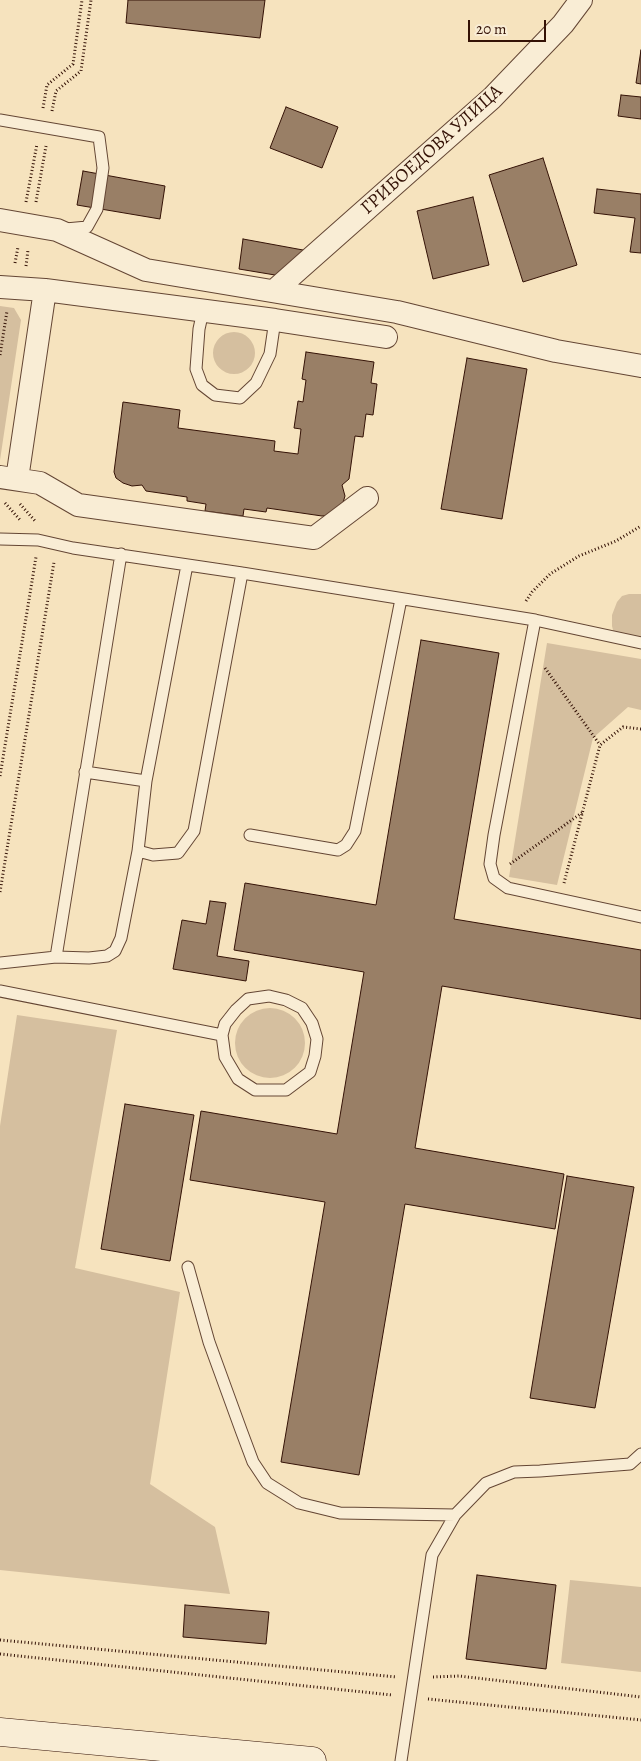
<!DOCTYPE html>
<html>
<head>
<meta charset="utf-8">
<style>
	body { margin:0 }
	#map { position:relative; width:641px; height:1761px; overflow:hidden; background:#f6e3be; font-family:Alegreya,serif }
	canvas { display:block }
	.scale { position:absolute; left:468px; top:20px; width:78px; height:22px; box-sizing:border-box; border:2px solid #341206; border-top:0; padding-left:6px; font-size:15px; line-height:18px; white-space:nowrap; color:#341206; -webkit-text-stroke:4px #f9edd5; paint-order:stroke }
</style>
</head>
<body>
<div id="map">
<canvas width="641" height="1761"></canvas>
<div class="scale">20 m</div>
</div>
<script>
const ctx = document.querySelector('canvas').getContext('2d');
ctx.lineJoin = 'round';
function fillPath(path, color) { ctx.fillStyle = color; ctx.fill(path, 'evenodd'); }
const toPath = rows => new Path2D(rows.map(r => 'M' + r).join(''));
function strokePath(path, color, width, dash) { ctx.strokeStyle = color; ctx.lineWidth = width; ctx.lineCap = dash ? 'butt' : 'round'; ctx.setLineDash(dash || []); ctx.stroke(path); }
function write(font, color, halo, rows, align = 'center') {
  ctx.font = font + ' Alegreya,serif'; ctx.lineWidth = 4; ctx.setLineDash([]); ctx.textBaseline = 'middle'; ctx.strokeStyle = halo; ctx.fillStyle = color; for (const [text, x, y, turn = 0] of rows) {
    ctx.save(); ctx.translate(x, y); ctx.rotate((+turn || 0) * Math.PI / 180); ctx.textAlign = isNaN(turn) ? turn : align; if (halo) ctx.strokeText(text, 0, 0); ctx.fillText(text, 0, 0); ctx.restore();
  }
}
const green = toPath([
	[0,306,14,308,21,320,0,460],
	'213 353a21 21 0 1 1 42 0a21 21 0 1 1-42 0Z',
	[629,594,641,594,641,638,614,634,612,626,612,615,617,602,622,596],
	[547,643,641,659,641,710,628,707,593,738,557,885,509,877],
	'235 1043a35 35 0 1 1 70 0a35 35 0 1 1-70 0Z',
	[17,1015,117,1030,75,1268,180,1292,150,1484,215,1527,230,1594,0,1570,0,1126],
	[570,1580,641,1587,641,1672,561,1663]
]);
const building = toPath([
	[128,0,265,0,260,38,126,23,128,0],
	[641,50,641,84,636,83,641,50],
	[621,95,641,97,641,119,618,116,621,95],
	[286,107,338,127,322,168,270,148,286,107],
	[543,158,577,265,523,282,489,175,543,158],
	[83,171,165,186,160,219,77,205,83,171],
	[597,189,641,194,641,253,630,252,635,218,594,213,597,189],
	[473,197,489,265,433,279,417,211,473,197],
	[243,239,303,250,281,276,239,269,243,239],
	[306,352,374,362,371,383,377,384,373,415,366,414,363,437,355,436,349,479,342,485,345,496,342,506,331,515,322,516,267,508,266,512,244,509,243,516,205,511,206,504,187,501,187,497,146,491,142,485,132,486,123,483,116,478,114,472,123,402,180,410,178,428,275,441,274,451,298,454,301,429,294,428,298,401,303,402,306,380,302,379,306,352],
	[467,358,527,369,502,519,441,509,467,358],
	[421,640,499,653,454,919,641,950,641,1019,442,986,415,1148,564,1174,555,1229,405,1204,359,1475,281,1462,325,1202,190,1180,201,1111,337,1134,364,972,234,950,245,883,376,905,421,640],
	[210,901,226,903,217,956,249,961,246,981,173,969,182,920,206,924,210,901],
	[125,1104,194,1115,170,1261,101,1249,125,1104],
	[567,1176,634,1187,595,1408,530,1398,567,1176],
	[477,1575,556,1585,546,1669,466,1659,477,1575],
	[185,1605,269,1612,266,1644,183,1637,185,1605]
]);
const path = toPath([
	[43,108,47,85,73,64,82,0],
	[52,111,56,91,81,71,91,0],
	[26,202,37,144],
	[36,202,46,146],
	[15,263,18,247],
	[26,266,28,250],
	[0,355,7,311],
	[5,503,21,521],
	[20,504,36,522],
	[526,601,532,592,550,574,579,556,616,541,641,526],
	[545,668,600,745],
	[0,776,36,557],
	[510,864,583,812],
	[564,883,600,745,623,727,641,729],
	[0,892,54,562],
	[0,1640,397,1677],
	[0,1654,392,1695],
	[433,1677,459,1676,641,1697],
	[428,1699,641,1720]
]);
const service = toPath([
	[0,120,99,137,103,168,97,209,87,227,66,229],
	[203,311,199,329,196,369,202,385,215,395,240,398,256,383,270,354,275,320],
	[0,539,38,540,73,548,242,573,535,620,641,643],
	[535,620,494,835,490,864,494,878,508,888,641,917],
	[85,772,146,781],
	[250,835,338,850,346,845,355,831,401,599],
	[138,851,153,855,178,853,194,831,242,573],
	[56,957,121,554],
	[0,963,56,957,89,958,107,956,115,951,121,938,138,851,146,781,187,565],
	[0,991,222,1035],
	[269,996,286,1000,302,1008,312,1023,317,1039,315,1056,310,1072,286,1090,255,1090,238,1079,225,1057,222,1035,225,1024,236,1010,248,999,269,996],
	[188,1267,209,1342,241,1430,253,1462,267,1483,299,1503,340,1513,455,1515],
	[401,1761,432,1555,455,1515,486,1483,514,1472,540,1471,630,1464,641,1454]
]);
const minor = toPath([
	[0,220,57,230,146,270,397,312,556,351,641,366],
	[0,287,45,290,275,320,386,337],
	[274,291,492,98,563,24,581,0],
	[0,477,40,483,78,505,314,538,367,498],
	[17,479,45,290]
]);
const secondary = toPath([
	[0,1732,312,1761]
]);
const streetNames = [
	["ГРИБОЕДОВА УЛИЦА",432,150,-42]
];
fillPath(green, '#d5bf9f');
fillPath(building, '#997f66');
strokePath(building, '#341206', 1);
strokePath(service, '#644634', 13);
strokePath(minor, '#644634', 24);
strokePath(secondary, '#341206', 29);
strokePath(path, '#341206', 3, [1, 2.5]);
strokePath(service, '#f9edd5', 11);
strokePath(minor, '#f9edd5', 22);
strokePath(secondary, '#f9edd5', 28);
write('19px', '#341206', '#f9edd5', streetNames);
</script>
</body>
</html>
